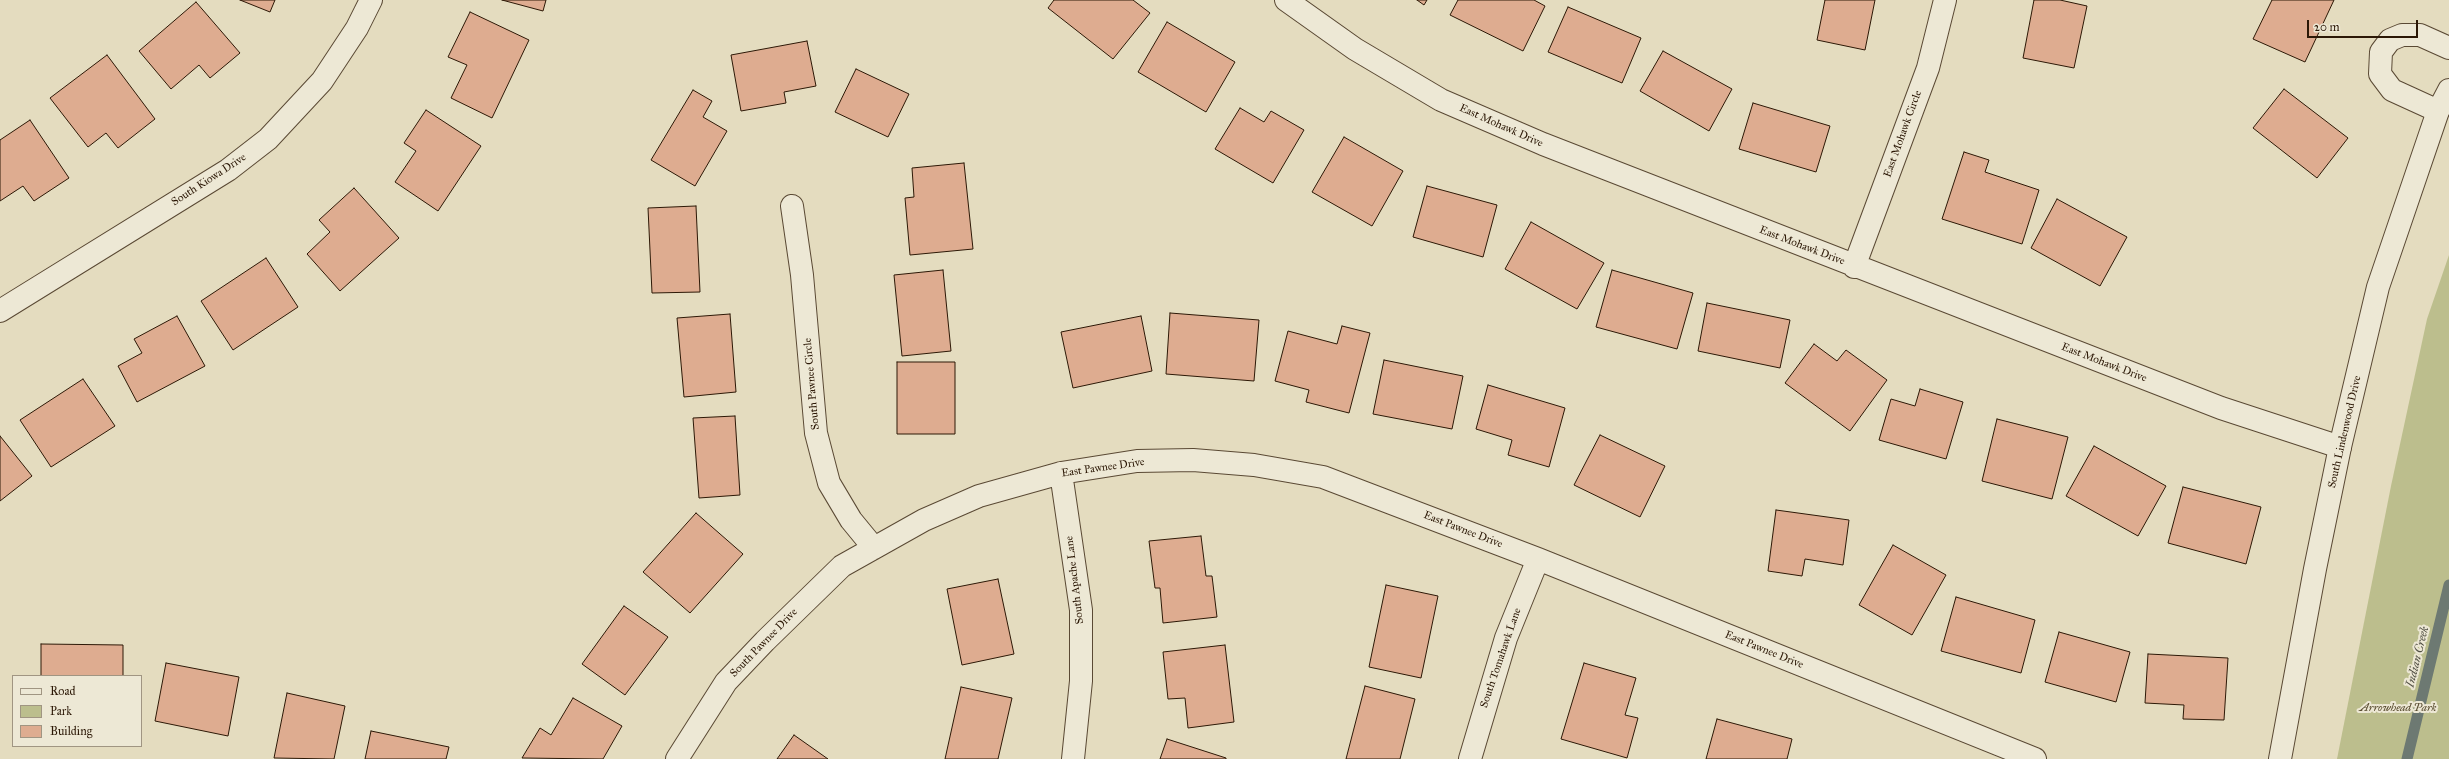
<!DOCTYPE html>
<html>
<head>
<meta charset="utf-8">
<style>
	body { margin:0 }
	#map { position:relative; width:2449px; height:759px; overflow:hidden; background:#e4dcbf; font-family:"IM FELL Great Primer",serif }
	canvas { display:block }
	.legend { position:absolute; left:12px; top:675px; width:130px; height:72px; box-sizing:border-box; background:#ede8d5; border:1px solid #a09582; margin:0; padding:5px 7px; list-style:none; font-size:12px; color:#2c1806 }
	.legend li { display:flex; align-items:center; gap:8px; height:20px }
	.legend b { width:20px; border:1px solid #a09582 }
	.scale { position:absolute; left:2307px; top:20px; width:111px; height:18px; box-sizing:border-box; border:2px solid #2c1806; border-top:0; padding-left:5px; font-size:12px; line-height:14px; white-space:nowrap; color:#2c1806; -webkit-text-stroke:3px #ede8d5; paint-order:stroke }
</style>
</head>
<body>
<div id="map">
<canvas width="2449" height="759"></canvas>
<ul class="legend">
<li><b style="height:5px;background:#ede8d5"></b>Road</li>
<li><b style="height:11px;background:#bcbe8d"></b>Park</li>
<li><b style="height:11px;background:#deac90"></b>Building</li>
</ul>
<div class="scale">20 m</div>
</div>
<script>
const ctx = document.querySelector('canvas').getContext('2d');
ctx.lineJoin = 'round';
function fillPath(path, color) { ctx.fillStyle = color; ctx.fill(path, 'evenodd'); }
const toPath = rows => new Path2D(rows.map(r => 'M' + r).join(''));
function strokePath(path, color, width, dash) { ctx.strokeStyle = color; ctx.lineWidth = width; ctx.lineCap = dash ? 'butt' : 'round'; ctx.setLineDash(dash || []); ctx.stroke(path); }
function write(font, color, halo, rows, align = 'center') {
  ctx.font = font + ' "IM FELL Great Primer",serif'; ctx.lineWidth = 4; ctx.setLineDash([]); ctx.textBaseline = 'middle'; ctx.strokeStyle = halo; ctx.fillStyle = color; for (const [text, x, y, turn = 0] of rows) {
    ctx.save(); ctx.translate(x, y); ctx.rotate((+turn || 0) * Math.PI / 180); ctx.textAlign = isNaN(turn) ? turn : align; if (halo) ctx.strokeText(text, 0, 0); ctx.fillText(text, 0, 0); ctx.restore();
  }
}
const green = toPath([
	[2449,255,2449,759,2337,759,2391,486,2427,319]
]);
const stream = toPath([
	[2407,759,2449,585]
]);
const building = toPath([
	[240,0,275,0,270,12,240,0],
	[502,0,546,0,543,11,502,0],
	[1054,0,1133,0,1150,13,1113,59,1048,8,1054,0],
	[1417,0,1427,0,1424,5,1417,0],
	[1458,0,1534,0,1545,6,1523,51,1450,15,1458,0],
	[1825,0,1875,0,1865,50,1817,40,1825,0],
	[2034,0,2060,0,2087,6,2074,68,2023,58,2034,0],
	[2272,0,2334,0,2305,62,2253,39,2272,0],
	[196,2,240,53,210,78,199,65,171,89,139,51,196,2],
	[1568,7,1641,38,1622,83,1548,52,1568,7],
	[470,12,529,40,492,118,451,98,467,65,448,57,470,12],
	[1167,22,1235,62,1206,112,1138,72,1167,22],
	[807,41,816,86,784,92,786,103,741,111,731,55,807,41],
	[1663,51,1732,89,1709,131,1640,91,1663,51],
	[107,55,155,119,118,148,106,133,88,147,50,98,107,55],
	[856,69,909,94,888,137,835,112,856,69],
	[2284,89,2348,138,2317,178,2253,128,2284,89],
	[693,90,712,101,703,117,727,131,695,186,651,160,693,90],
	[1753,103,1830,126,1816,172,1739,149,1753,103],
	[1240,108,1264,122,1271,111,1304,130,1273,183,1215,149,1240,108],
	[426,110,481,146,438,211,395,182,416,151,404,143,426,110],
	[30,120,69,178,34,201,23,186,0,201,0,140,30,120],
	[1344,137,1403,171,1372,226,1312,192,1344,137],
	[1964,152,1989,160,1985,172,2039,190,2022,244,1942,219,1964,152],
	[964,163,973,249,910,255,905,198,914,197,912,168,964,163],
	[1427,186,1497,205,1483,257,1413,237,1427,186],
	[354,188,399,238,340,291,307,254,330,232,319,220,354,188],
	[2057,199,2127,237,2100,286,2031,248,2057,199],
	[696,206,700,292,652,293,648,208,696,206],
	[1531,222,1604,263,1577,309,1505,269,1531,222],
	[266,258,298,307,233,350,201,301,266,258],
	[943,270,951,351,902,356,894,275,943,270],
	[1612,270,1693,293,1677,349,1596,327,1612,270],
	[1707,303,1790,320,1780,368,1698,351,1707,303],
	[1170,313,1259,320,1254,381,1166,374,1170,313],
	[730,314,736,392,684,397,677,318,730,314],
	[177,316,205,366,137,402,118,366,142,353,134,339,177,316],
	[1141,316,1152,371,1073,388,1061,332,1141,316],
	[1342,326,1370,333,1349,413,1306,402,1309,390,1275,381,1288,331,1337,344,1342,326],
	[1814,344,1837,361,1846,350,1887,380,1850,431,1785,383,1814,344],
	[1384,360,1463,376,1452,429,1373,414,1384,360],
	[897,362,955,362,955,434,897,434,897,362],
	[83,379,115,426,51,467,20,420,83,379],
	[1488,385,1565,408,1549,467,1508,455,1512,440,1476,429,1488,385],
	[1920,389,1963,402,1946,459,1879,440,1891,399,1915,406,1920,389],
	[735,416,740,495,699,498,693,418,735,416],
	[1997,419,2068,437,2052,499,1982,481,1997,419],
	[1600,435,1665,466,1640,517,1574,485,1600,435],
	[0,436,32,476,0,501,0,436],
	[2094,446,2166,486,2138,536,2066,496,2094,446],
	[2183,487,2261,507,2246,564,2168,543,2183,487],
	[1776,510,1849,520,1843,565,1805,559,1802,576,1768,571,1776,510],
	[696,513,743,554,690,613,643,572,696,513],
	[1201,536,1206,576,1212,576,1217,617,1163,623,1160,588,1155,588,1149,541,1201,536],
	[1893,545,1946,575,1912,635,1859,605,1893,545],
	[998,579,1014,654,962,665,947,589,998,579],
	[1386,585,1438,596,1421,678,1369,667,1386,585],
	[1956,597,2035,620,2021,673,1941,651,1956,597],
	[624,606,668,637,625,695,582,664,624,606],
	[2059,632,2130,652,2116,702,2045,682,2059,632],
	[41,644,123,645,123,676,41,676,41,644],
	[1225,645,1234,722,1188,728,1185,698,1168,699,1163,652,1225,645],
	[2148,654,2228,658,2224,720,2183,719,2184,705,2145,703,2148,654],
	[166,663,239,677,228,736,155,721,166,663],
	[1584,663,1636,678,1625,715,1638,718,1627,758,1561,739,1584,663],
	[1365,686,1415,699,1400,759,1346,759,1365,686],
	[961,687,1012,698,998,759,945,759,961,687],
	[287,693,345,706,334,759,274,758,287,693],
	[573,698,622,726,603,759,522,758,540,728,551,735,573,698],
	[1717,719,1792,739,1787,759,1706,759,1717,719],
	[371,731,449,747,446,759,365,759,371,731],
	[794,735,828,759,777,759,794,735],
	[1167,739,1226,758,1226,759,1160,759,1167,739]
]);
const minor = toPath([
	[1286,0,1355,49,1441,100,1543,144,2221,408,2340,447],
	[2438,111,2392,90,2380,74,2381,52,2390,40,2402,35,2420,35,2449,48],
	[792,206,802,275,816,433,829,483,851,520,874,548],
	[1854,267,1928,68,1945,0],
	[0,311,228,170,268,139,322,81,357,28,371,0],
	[1061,473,1081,610,1081,681,1073,759],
	[677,759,726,682,765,641,842,566,924,520,979,496,1061,473,1137,461,1193,460,1254,465,1323,477,1538,559,2035,759],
	[1470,759,1506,638,1538,559]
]);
const tertiary = toPath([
	[2280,759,2315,569,2340,447,2378,287,2438,111,2449,90]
]);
const streetNames = [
	["East Mohawk Drive",1501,126,24],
	["East Mohawk Circle",1903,134,-70],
	["South Kiowa Drive",209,180,-33],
	["East Mohawk Drive",1802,246,21],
	["East Mohawk Drive",2104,363,21],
	["South Pawnee Circle",812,384,-95],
	["South Lindenwood Drive",2345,432,-77],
	["East Pawnee Drive",1103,468,-8],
	["East Pawnee Drive",1463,530,21],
	["South Apache Lane",1075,580,-97],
	["South Pawnee Drive",764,643,-46],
	["East Pawnee Drive",1764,650,22],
	["South Tomahawk Lane",1501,658,-71]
];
const parkNames = [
	["Arrowhead Park",2398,708]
];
const waterNames = [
	["Indian Creek",2418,657,-76]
];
fillPath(green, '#bcbe8d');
strokePath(stream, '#6d7972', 11);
fillPath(building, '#deac90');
strokePath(building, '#2c1806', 1);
strokePath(minor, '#5a4934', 24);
strokePath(tertiary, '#5a4934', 24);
strokePath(minor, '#ede8d5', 22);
strokePath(tertiary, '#ede8d5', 22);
write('11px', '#2c1806', '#ede8d5', streetNames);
write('italic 11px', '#574a2e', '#ede8d5', parkNames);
write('italic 12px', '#525045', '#ede8d5', waterNames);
</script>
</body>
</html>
